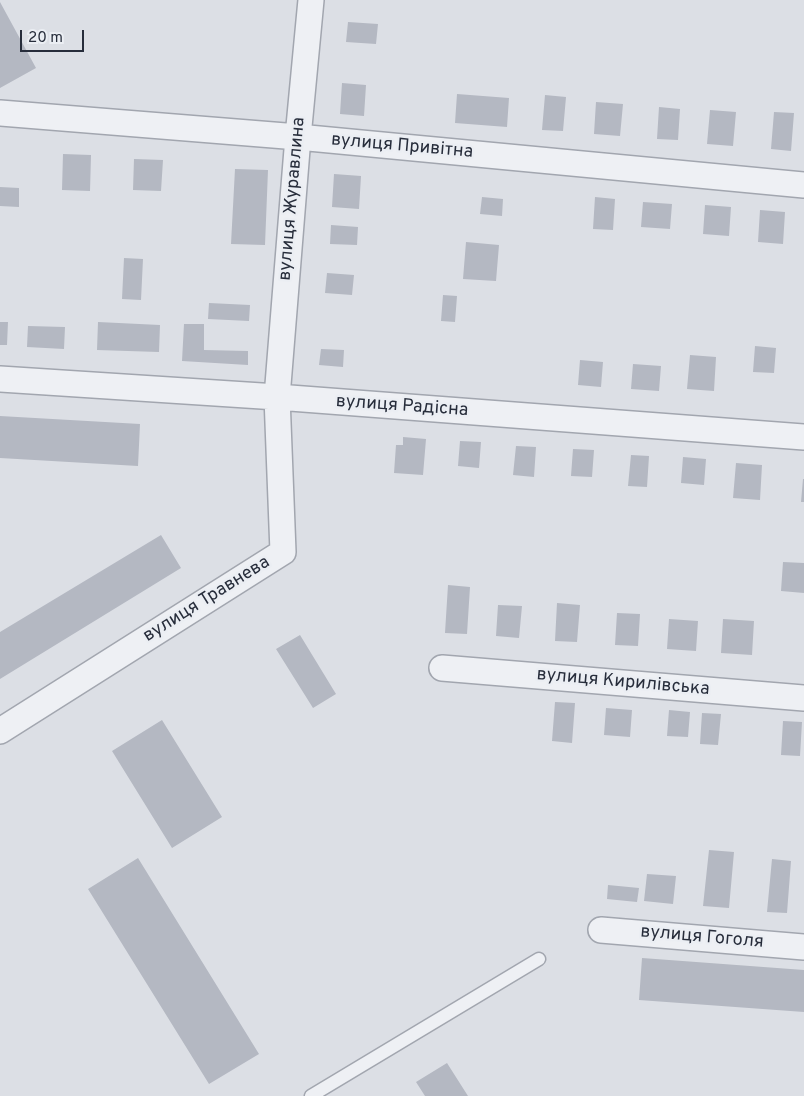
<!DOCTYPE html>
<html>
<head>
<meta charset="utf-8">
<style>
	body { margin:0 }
	#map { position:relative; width:804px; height:1096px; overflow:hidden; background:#dcdfe5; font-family:Overpass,sans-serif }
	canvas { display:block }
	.scale { position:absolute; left:20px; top:30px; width:64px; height:22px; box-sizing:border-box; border:2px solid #272d3b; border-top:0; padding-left:6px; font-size:15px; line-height:18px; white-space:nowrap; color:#272d3b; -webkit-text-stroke:4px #ebeef3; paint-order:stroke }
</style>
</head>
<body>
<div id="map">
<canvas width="804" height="1096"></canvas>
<div class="scale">20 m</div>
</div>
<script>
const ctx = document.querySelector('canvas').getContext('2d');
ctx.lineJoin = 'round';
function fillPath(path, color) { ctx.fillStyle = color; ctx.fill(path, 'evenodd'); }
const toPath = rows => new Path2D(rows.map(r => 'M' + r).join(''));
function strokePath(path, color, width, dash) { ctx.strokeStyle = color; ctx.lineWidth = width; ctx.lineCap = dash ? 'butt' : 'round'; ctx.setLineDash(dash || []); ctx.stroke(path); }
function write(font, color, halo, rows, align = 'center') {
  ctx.font = font + ' Overpass,sans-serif'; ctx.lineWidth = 5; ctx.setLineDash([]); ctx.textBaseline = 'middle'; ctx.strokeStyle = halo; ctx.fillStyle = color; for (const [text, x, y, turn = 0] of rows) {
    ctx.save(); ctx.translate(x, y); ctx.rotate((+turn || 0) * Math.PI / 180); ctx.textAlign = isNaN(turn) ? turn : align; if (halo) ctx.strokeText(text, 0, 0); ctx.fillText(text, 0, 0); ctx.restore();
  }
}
const building = toPath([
	[0,2,36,68,0,88],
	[348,22,378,24,376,44,346,42],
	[342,83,366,85,364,116,340,114],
	[457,94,509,98,507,127,455,123],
	[545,95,566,97,563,131,542,130],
	[596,102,623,104,620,136,594,134],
	[659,107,680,109,678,140,657,139],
	[710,110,736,112,733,146,707,144],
	[774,112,794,113,791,151,771,149],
	[63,154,91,155,90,191,62,190],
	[134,159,163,160,161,191,133,190],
	[235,169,268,170,265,245,231,244],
	[334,174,361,176,359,209,332,207],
	[0,187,19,188,19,207,0,206],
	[482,197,503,199,502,216,480,214],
	[595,197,615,199,613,230,593,229],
	[643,202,672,204,670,229,641,227],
	[705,205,731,207,729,236,703,234],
	[760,210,785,212,783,244,758,242],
	[331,225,358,227,357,245,330,244],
	[466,242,499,245,496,281,463,279],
	[124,258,143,259,141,300,122,299],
	[327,273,354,275,352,295,325,293],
	[443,295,457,296,455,322,441,321],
	[209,303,250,305,249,321,208,319],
	[0,322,8,322,7,345,0,345],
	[98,322,160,325,159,352,97,350],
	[184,324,204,324,204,350,248,351,248,365,182,361],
	[28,326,65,327,64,349,27,347],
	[755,346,776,348,774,373,753,372],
	[321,349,344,350,343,367,319,365],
	[690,355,716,357,714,391,687,389],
	[580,360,603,362,601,387,578,385],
	[633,364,661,366,659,391,631,389],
	[0,416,140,424,138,466,0,458],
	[403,437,426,439,423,475,394,473,396,445,403,445],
	[460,441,481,442,479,468,458,466],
	[516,446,536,447,534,477,513,475],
	[573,449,594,450,592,477,571,476],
	[631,455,649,456,647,487,628,486],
	[683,457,706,459,704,485,681,483],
	[736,463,762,465,760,500,733,498],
	[803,479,804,479,804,502,801,502],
	[161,535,181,568,0,679,0,632],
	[783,562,804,563,804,593,781,591],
	[448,585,470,587,467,634,445,633],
	[557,603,580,605,577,642,555,641],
	[498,605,522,606,519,638,496,636],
	[617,613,640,614,638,646,615,645],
	[669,619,698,621,696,651,667,649],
	[723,619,754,621,752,655,721,653],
	[300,635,336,694,313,708,276,649],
	[555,702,575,703,572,743,552,741],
	[606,708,632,710,630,737,604,735],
	[669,710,690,712,688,737,667,736],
	[702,713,721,714,718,745,700,744],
	[162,720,222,817,172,848,112,751],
	[783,721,802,722,800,756,781,755],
	[709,850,734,852,729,908,703,906],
	[138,858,259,1054,209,1084,88,889],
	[772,859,791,861,787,913,767,912],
	[647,874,676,876,673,904,644,901],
	[608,885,639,888,637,902,607,899],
	[642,958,804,970,804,1012,639,1000],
	[447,1063,468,1096,425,1096,416,1082]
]);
const lane = toPath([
	[311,1096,539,959]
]);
const street = toPath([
	[0,113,298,137,804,185],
	[0,379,277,397,804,437],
	[442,668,804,698],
	[0,731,283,552,277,397,298,137,311,0],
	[601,930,804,947]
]);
const streetNames = [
	["вулиця Привітна",402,147,5],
	["вулиця Журавлина",293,199,-85],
	["вулиця Радісна",402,407,4],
	["вулиця Травнева",207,600,-32],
	["вулиця Кирилівська",623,683,5],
	["вулиця Гоголя",702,938,5]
];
fillPath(building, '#b4b8c2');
strokePath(lane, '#a2a6af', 15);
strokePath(street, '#a2a6af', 28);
strokePath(lane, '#eef0f4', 12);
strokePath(street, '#eef0f4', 25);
write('18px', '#272d3b', '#ebeef3', streetNames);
</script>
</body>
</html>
